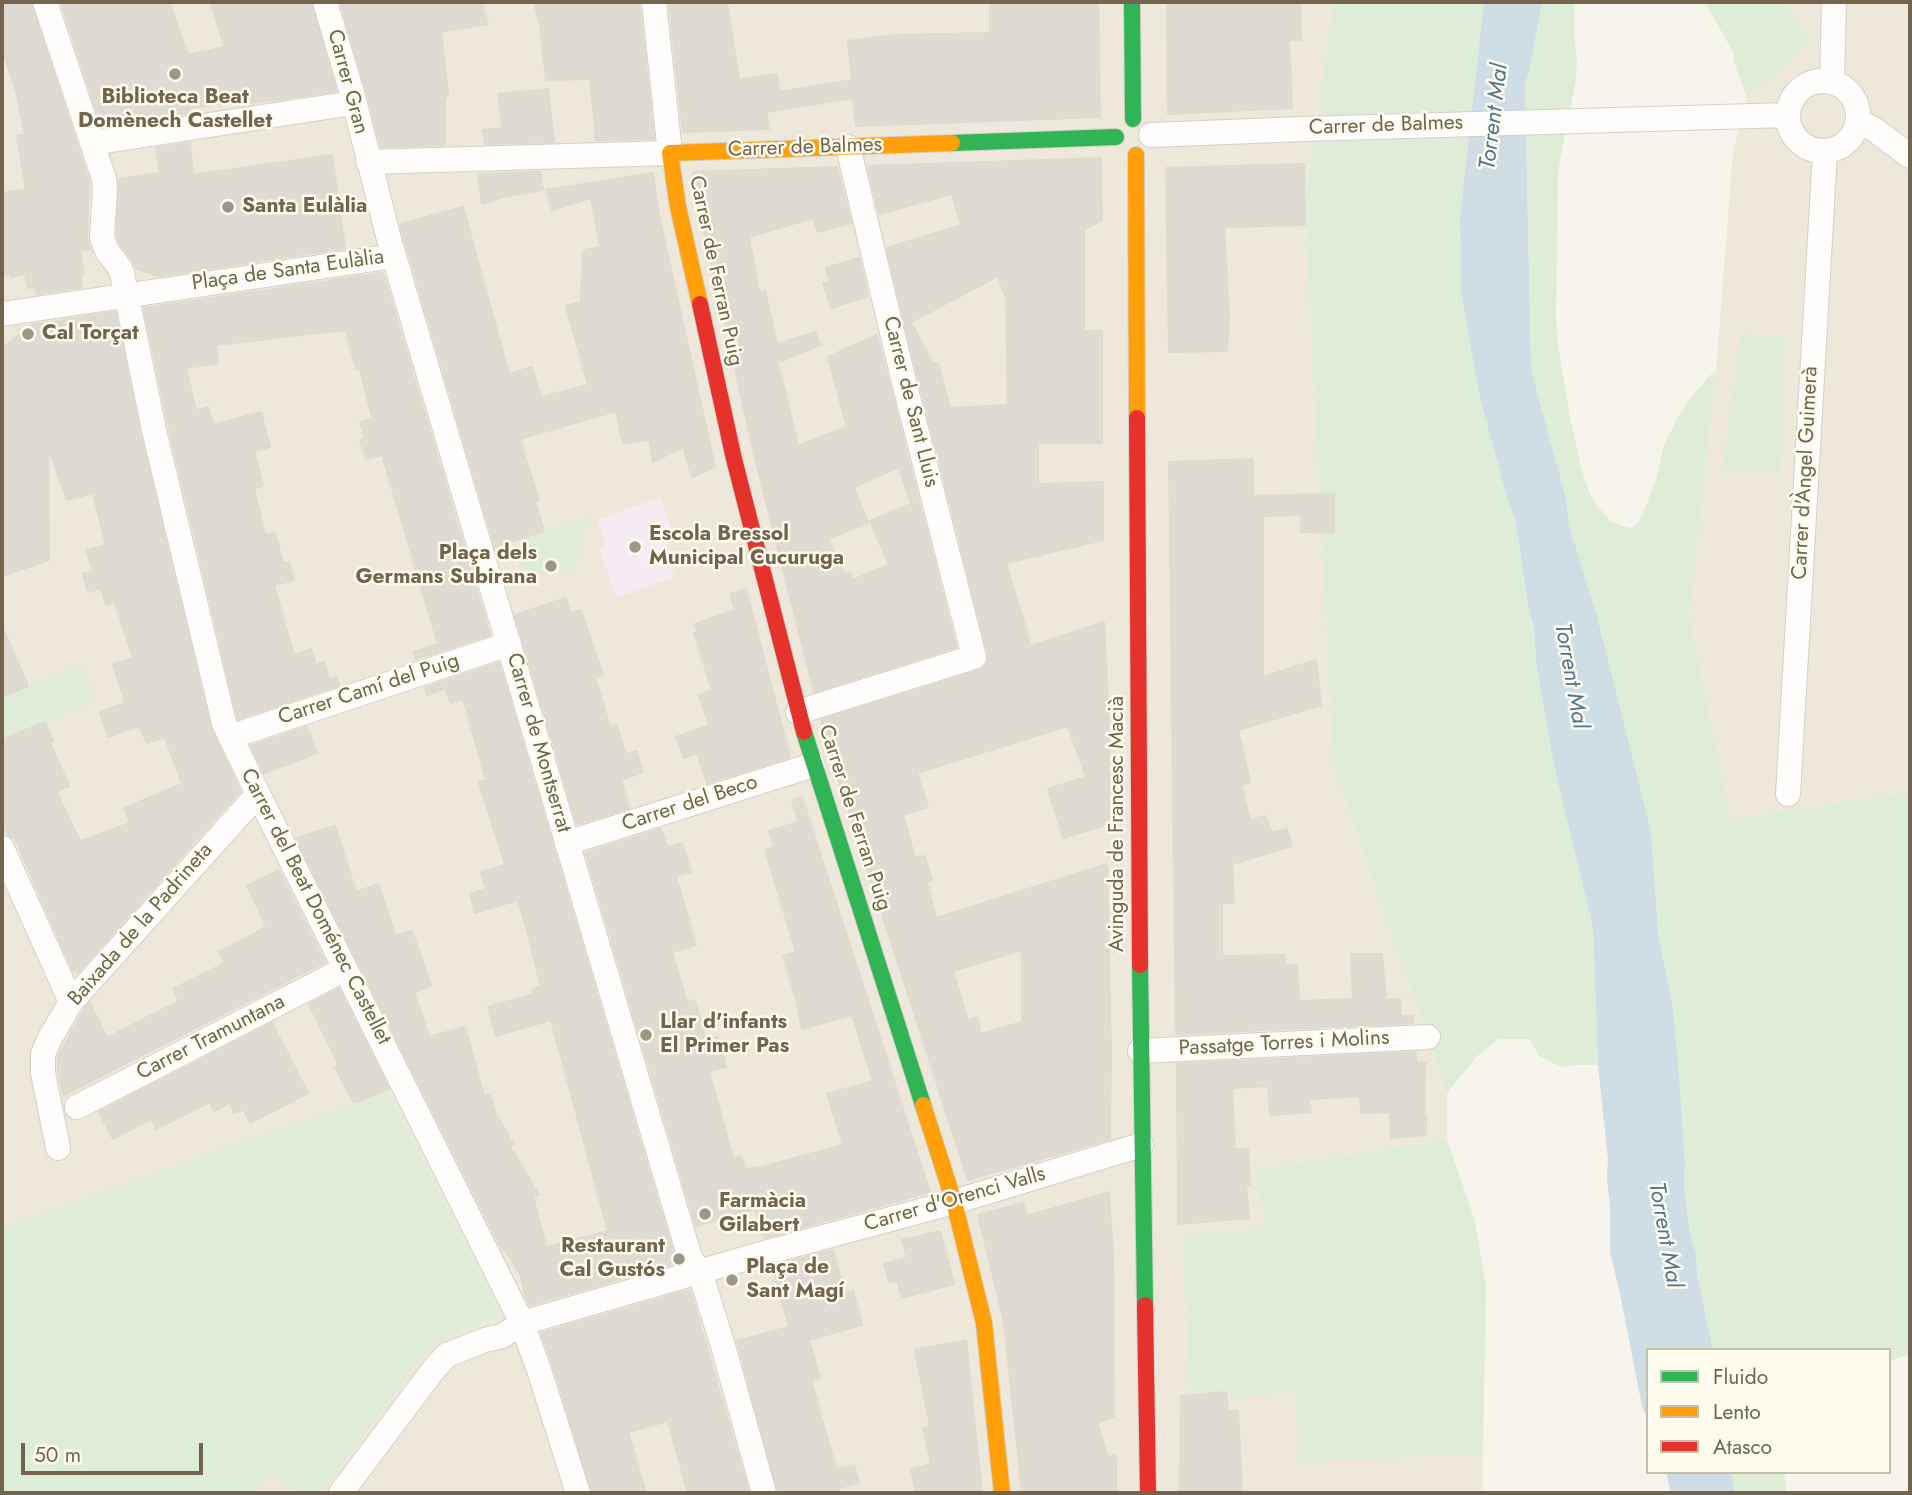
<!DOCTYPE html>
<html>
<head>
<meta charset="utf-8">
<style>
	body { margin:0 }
	#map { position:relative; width:1912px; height:1495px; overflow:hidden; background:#f6f4ec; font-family:Jost,sans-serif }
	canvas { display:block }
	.frame { position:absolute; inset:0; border:4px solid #72644e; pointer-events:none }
	.legend { position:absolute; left:1646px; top:1348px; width:245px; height:126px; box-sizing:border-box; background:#fdfbee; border:2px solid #c5bfae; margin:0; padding:9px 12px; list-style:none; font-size:21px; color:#72644e }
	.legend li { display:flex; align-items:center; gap:14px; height:35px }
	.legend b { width:35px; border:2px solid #c5bfae }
	.scale { position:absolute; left:21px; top:1443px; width:182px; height:32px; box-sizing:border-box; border:4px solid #72644e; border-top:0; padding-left:9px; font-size:21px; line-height:24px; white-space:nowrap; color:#72644e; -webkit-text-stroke:5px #fdfbee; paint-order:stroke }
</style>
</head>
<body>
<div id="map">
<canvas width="1912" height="1495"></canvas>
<div class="frame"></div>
<ul class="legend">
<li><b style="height:9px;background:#30b455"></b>Fluido</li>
<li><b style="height:9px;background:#ff9f0a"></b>Lento</li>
<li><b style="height:9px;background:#e5322d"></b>Atasco</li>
</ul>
<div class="scale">50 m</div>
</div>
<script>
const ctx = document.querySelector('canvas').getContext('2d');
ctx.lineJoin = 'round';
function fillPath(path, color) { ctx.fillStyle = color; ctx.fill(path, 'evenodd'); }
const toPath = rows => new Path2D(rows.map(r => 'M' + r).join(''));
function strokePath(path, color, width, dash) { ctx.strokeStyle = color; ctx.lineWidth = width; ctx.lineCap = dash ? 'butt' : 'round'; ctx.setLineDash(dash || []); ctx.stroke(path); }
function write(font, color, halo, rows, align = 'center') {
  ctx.font = font + ' Jost,sans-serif'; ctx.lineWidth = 5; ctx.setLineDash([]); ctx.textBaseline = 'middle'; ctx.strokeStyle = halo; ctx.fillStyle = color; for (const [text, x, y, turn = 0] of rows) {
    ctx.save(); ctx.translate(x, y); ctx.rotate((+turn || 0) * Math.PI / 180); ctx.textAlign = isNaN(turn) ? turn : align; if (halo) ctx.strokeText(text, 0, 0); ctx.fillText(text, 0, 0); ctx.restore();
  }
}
const residential = toPath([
	[2,2,1333,2,1304,205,1333,765,1447,1093,1447,1139,1254,1170,1266,1228,1182,1234,1190,1400,1297,1392,1473,1453,1483,1453,1483,1493,257,1493,344,1361,293,1126,2,1228],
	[1784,2,1910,2,1910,792,1731,819,1690,617,1716,371,1733,151,1747,98,1811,40]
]);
const education = toPath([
	[660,497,675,539,666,542,675,567,671,569,675,577,617,598,599,549,606,546,597,520]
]);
const green = toPath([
	[1333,2,1484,2,1460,216,1461,293,1480,399,1508,501,1516,523,1528,605,1534,628,1536,663,1554,766,1593,928,1598,1065,1574,1065,1560,1067,1539,1056,1529,1039,1499,1039,1476,1057,1447,1093,1333,765,1304,205],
	[1542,2,1575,2,1574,32,1577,58,1576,80,1558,171,1556,319,1558,345,1570,417,1581,467,1589,492,1596,505,1611,521,1622,526,1632,528,1640,521,1656,480,1664,445,1679,415,1693,395,1708,377,1716,371,1690,617,1731,819,1910,792,1910,1354,1889,1361,1889,1350,1713,1350,1697,1274,1696,1253,1690,1233,1684,1186,1685,1163,1672,1003,1601,630,1569,525,1566,498,1533,377,1531,364,1525,84,1529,73],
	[1705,2,1784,2,1811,40,1747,98,1734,62,1733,52],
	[1741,334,1785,336,1780,472,1722,471],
	[589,516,574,573,553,568,550,576,518,567,525,537],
	[83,664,95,702,2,740,2,697],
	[387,1090,500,1312,490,1320,449,1336,433,1345,419,1359,320,1493,295,1493,273,1470,257,1493,2,1493,2,1228,354,1103],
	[1447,1139,1475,1221,1486,1286,1483,1453,1298,1462,1296,1392,1190,1401,1182,1234,1266,1228,1254,1170],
	[1731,1472,1784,1472,1787,1493,1735,1493]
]);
const water = toPath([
	[1484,2,1542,2,1529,73,1525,84,1531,365,1533,377,1566,498,1569,525,1597,616,1651,832,1658,932,1672,1003,1677,1051,1685,1163,1684,1186,1690,1233,1696,1253,1697,1274,1713,1350,1648,1350,1648,1420,1642,1406,1620,1294,1610,1252,1610,1204,1607,1180,1608,1159,1598,1065,1593,928,1554,766,1536,663,1534,628,1528,605,1516,523,1508,501,1480,399,1461,293,1460,216],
	[1666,1472,1731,1472,1735,1493,1671,1493]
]);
const building = toPath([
	[2,2,31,2,89,182,87,237,90,249,80,251,84,274,80,275,82,287,36,294,35,287,28,288,25,274,11,277,11,274,2,276,2,193,26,189,17,136,25,134,16,91,2,49,2,2],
	[61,2,169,2,188,55,224,47,211,2,311,2,336,91,275,100,238,104,237,101,188,109,188,113,153,119,153,115,101,124,61,2],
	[340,2,481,2,488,24,441,32,448,95,445,98,445,145,381,147,366,89,340,2],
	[534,2,639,2,654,139,596,140,590,79,546,80,541,35,542,34,534,2],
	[669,2,727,2,739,80,777,74,779,92,852,80,848,41,895,35,990,33,990,2,1098,2,1100,117,856,126,853,98,766,112,769,129,683,132,669,2],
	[1167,2,1300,2,1301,40,1289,40,1292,108,1168,114,1167,2],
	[548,89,554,142,485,144,483,130,503,128,498,94,548,89],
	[190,143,193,175,332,155,345,248,157,276,136,268,132,259,120,244,117,236,119,179,160,173,156,148,190,143],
	[1101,158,1102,220,1084,230,1084,331,1102,331,1102,443,1038,443,1038,484,1103,482,1103,540,1006,563,1031,646,1104,622,1109,728,1109,824,1063,838,1048,789,1086,777,1068,726,917,773,928,807,903,815,915,858,925,856,932,880,927,882,936,918,1107,864,1111,1049,1110,1139,968,1180,832,759,821,720,978,671,985,667,988,660,988,653,918,378,887,248,961,225,952,194,879,214,868,166,1101,158],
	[998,276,1006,298,1008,405,950,408,938,363,933,364,911,322,998,276],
	[1022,950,1022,1022,981,1034,977,1017,968,1020,953,971,1022,950],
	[1304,164,1305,225,1224,227,1229,318,1227,351,1169,352,1166,168,1304,164],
	[837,167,851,223,818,232,813,218,749,237,759,293,765,291,777,344,815,332,820,345,777,363,782,378,798,446,847,427,828,357,877,335,956,647,814,692,754,454,698,203,693,172,837,167],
	[899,467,911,504,870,521,889,565,853,580,850,572,844,574,828,539,868,522,854,487,899,467],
	[540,172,543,190,506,196,482,204,478,174,540,172],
	[653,173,658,211,715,467,692,477,683,447,653,462,649,440,623,443,616,411,520,439,539,501,535,501,544,531,495,547,400,224,463,207,509,374,532,367,541,397,588,385,566,306,581,302,583,251,600,246,591,198,552,210,546,190,653,173],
	[859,258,868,296,831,308,823,283,830,282,826,268,859,258],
	[383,273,490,635,416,659,414,652,438,644,382,455,366,459,360,440,365,439,360,422,372,418,360,369,357,370,345,330,216,345,218,363,186,368,196,411,208,407,213,425,261,412,270,447,254,451,263,486,254,488,265,535,275,533,283,563,289,562,294,580,274,585,294,655,311,649,316,665,324,662,329,679,337,677,339,685,238,719,169,427,144,308,383,273],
	[115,312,140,433,210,726,240,791,78,972,73,971,14,836,12,837,8,835,2,821,2,740,45,722,53,741,50,743,69,786,56,791,80,841,130,823,124,808,182,784,165,737,147,743,139,726,108,737,100,712,125,703,113,664,133,658,115,602,106,605,101,588,88,592,83,574,93,571,86,550,106,545,93,493,67,500,48,447,49,560,2,576,2,348,32,325,115,312],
	[1253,459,1253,496,1334,494,1334,533,1301,532,1301,515,1263,516,1263,677,1316,660,1321,705,1238,730,1250,782,1241,785,1250,820,1265,816,1272,833,1287,829,1292,846,1232,864,1234,903,1222,903,1222,956,1285,955,1286,966,1297,965,1299,1001,1353,999,1351,954,1382,954,1386,1000,1400,999,1401,1016,1413,1016,1413,1023,1176,1034,1169,462,1253,459],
	[746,589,790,757,707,783,697,753,684,758,676,737,709,725,699,695,712,690,694,633,698,632,695,624,735,610,730,594,746,589],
	[566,598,571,613,581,610,603,675,595,677,610,727,617,725,626,755,636,751,643,772,621,780,629,808,577,824,515,615,566,598],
	[2,626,28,686,2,697,2,626],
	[499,663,676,1263,530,1305,526,1297,520,1274,510,1257,501,1247,490,1225,296,838,335,826,356,892,378,884,396,936,412,931,431,985,414,992,429,1037,465,1027,484,1096,490,1094,495,1112,513,1144,509,1145,539,1195,533,1196,546,1247,608,1231,551,1020,496,1036,488,1007,534,994,533,989,541,987,528,934,518,900,475,913,470,894,486,889,481,872,505,865,479,782,486,780,463,699,450,703,446,688,427,695,425,688,499,663],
	[307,727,317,753,264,773,251,746,307,727],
	[802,797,930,1192,764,1238,755,1209,696,1226,586,853,661,829,667,847,682,843,691,872,676,876,696,945,672,952,687,1003,695,1000,706,1041,717,1037,722,1051,726,1067,709,1071,733,1158,741,1156,745,1169,762,1167,843,1145,827,1094,873,1081,852,1015,802,1029,796,999,783,956,796,952,765,850,774,847,769,831,799,822,792,801,802,797],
	[279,870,325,962,64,1095,58,1072,58,1057,83,1011,90,1003,107,1038,179,1001,173,989,225,963,219,952,267,927,247,886,279,870],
	[339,989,389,1089,354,1103,335,1067,339,1065,309,1004,339,989],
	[272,1023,308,1093,250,1123,243,1109,234,1113,230,1103,214,1111,210,1102,156,1129,151,1119,113,1139,99,1112,272,1023],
	[1416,1052,1416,1062,1425,1063,1424,1116,1426,1116,1426,1135,1391,1138,1390,1112,1361,1113,1360,1096,1309,1099,1311,1112,1270,1115,1268,1086,1232,1088,1235,1149,1248,1149,1250,1184,1246,1185,1249,1218,1178,1224,1177,1064,1416,1052],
	[1109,1192,1113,1258,1114,1417,1097,1422,1108,1457,1116,1455,1116,1493,1022,1493,1004,1321,978,1215,1023,1203,1027,1216,1109,1192],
	[940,1231,954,1284,902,1298,897,1280,889,1282,884,1264,907,1258,902,1240,940,1231],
	[833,1250,845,1294,853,1291,862,1325,809,1340,820,1378,811,1380,836,1469,854,1465,859,1483,838,1488,839,1493,778,1493,737,1341,789,1327,772,1266,833,1250],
	[690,1290,749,1493,688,1493,668,1421,628,1432,646,1493,592,1493,554,1368,541,1333,690,1290],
	[966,1340,982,1493,916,1493,911,1469,931,1464,923,1428,930,1426,915,1350,966,1340],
	[1226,1392,1228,1411,1238,1411,1242,1493,1180,1493,1181,1396,1226,1392]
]);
const street = toPath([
	[45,2,104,179,105,188,102,238,107,251,120,268,122,273,154,430,224,723,258,794,522,1323,540,1373,578,1493],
	[325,2,352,93,390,243,690,1258,700,1272,723,1346,764,1493],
	'1788 116a35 35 0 1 1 70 0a35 35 0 1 1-70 0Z',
	[1832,82,1834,2],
	[1858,120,1875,130,1910,156],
	[1151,135,1303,129,1788,115],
	[92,143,353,103],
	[368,162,670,153,654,2],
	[2,314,394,256],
	[798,712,974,657,904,382,848,147],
	[230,737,509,644],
	[1788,794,1825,152],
	[567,843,813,765],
	[2,848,71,1002],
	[1140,1051,1428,1037],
	[77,1107,345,969],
	[58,1148,43,1073,43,1054,50,1038,71,1002,258,794],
	[341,1493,434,1369,447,1355,485,1340,502,1336,522,1323,768,1252,954,1202,1141,1145]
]);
const fast = toPath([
	[1132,2,1133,119],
	[952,143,1116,137],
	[804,732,923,1105],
	[1140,965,1145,1305]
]);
const slow = toPath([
	[1136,155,1137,418],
	[700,304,678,207,670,153,952,143],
	[923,1105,954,1202,984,1323,1002,1493]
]);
const jam = toPath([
	[700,304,734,459,804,732],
	[1137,418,1140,965],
	[1145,1305,1148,1493]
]);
const markers = [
	[175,74,7,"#a09685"],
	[228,207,7,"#a09685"],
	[28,334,7,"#a09685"],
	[635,547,7,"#a09685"],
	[551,566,7,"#a09685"],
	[646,1035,7,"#a09685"],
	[705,1214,7,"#a09685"],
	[679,1259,7,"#a09685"],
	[732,1280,7,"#a09685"]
];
const streetNames = [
	["Carrer Gran",347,82,75],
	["Carrer de Balmes",1386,126,-2],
	["Carrer de Balmes",805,148,-2],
	["Plaça de Santa Eulàlia",288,271,-8],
	["Carrer de Ferran Puig",715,271,78],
	["Carrer de Sant Lluis",910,402,76],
	["Carrer d'Àngel Guimerà",1806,473,-87],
	["Carrer Camí del Puig",369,690,-18],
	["Carrer de Montserrat",538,743,74],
	["Carrer del Beco",690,804,-18],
	["Carrer de Ferran Puig",854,818,72],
	["Avinguda de Francesc Macià",1118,824,-90],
	["Carrer del Beat Doménec Castellet",315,907,63],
	["Baixada de la Padrineta",141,925,-49],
	["Carrer Tramuntana",211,1038,-27],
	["Passatge Torres i Molins",1284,1044,-3],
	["Carrer d'Orenci Valls",955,1200,-16]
];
const poiNames = [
	["Biblioteca Beat",175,98,"center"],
	["Domènech Castellet",175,122,"center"],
	["Santa Eulàlia",242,207],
	["Cal Torçat",42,334],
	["Escola Bressol",649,535],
	["Municipal Cucuruga",649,559],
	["Plaça dels",537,554,"right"],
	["Germans Subirana",537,578,"right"],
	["Llar d'infants",660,1023],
	["El Primer Pas",660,1047],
	["Farmàcia",719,1202],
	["Gilabert",719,1226],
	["Restaurant",665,1247,"right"],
	["Cal Gustós",665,1271,"right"],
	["Plaça de",746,1268],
	["Sant Magí",746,1292]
];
const waterNames = [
	["Torrent Mal",1495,117,-83],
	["Torrent Mal",1570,676,80],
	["Torrent Mal",1664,1235,80]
];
fillPath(residential, '#ede8d9');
fillPath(education, '#f5ebf2');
fillPath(green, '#dfedd8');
fillPath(water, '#cfdde5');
fillPath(building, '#e0dbd2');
strokePath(building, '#dedacf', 2);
strokePath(street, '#d4d0c9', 26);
strokePath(fast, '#d3d0c8', 18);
strokePath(slow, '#d3d0c8', 18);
strokePath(jam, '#d3d0c8', 18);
strokePath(street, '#fefdfc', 24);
strokePath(fast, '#30b455', 16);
strokePath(slow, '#ff9f0a', 16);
strokePath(jam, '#e5322d', 16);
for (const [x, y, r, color] of markers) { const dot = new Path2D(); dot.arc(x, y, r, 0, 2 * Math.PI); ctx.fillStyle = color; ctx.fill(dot); strokePath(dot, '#fdfbee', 2.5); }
write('21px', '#72644e', '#fdfbee', streetNames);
write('bold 21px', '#72644e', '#fdfbee', poiNames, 'left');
write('italic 23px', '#517690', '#fdfbee', waterNames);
</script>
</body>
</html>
